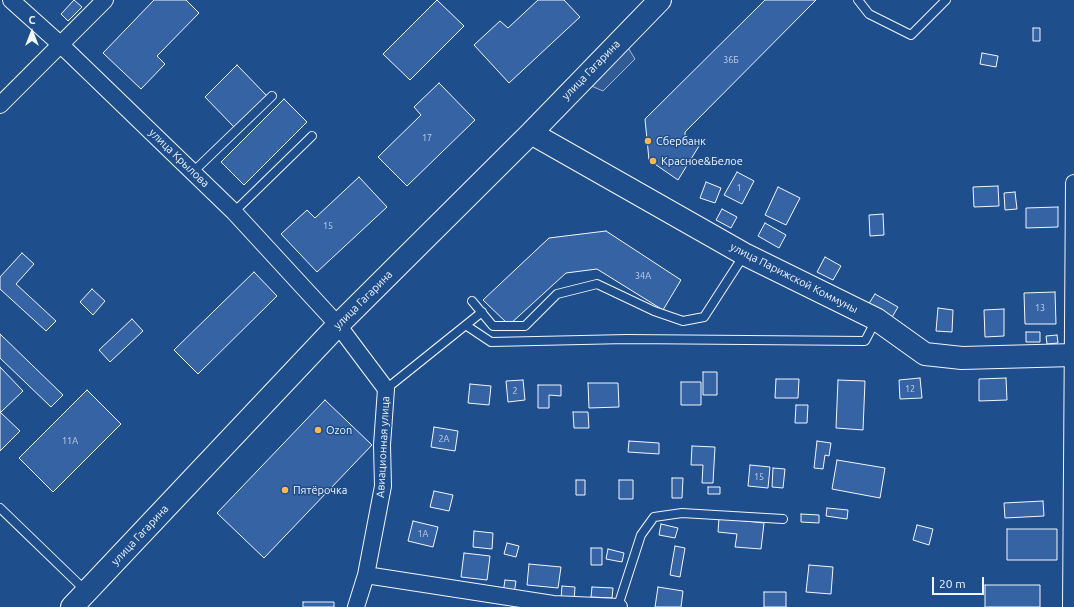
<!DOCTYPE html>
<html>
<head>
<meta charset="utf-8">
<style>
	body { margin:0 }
	#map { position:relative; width:1074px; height:607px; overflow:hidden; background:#1f4e8c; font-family:Ubuntu,sans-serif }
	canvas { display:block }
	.north { position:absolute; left:12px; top:12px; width:40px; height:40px; -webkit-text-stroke:3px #1f4e8c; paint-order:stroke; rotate:0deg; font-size:11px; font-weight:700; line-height:16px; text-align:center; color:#f2f6ff }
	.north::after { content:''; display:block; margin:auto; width:14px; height:18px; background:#f2f6ff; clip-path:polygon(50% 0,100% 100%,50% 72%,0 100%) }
	.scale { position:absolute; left:932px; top:577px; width:52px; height:18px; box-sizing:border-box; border:2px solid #f2f6ff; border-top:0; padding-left:5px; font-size:12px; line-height:14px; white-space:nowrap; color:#f2f6ff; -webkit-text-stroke:3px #1f4e8c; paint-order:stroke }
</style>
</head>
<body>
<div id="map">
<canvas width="1074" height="607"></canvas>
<div class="north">С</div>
<div class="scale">20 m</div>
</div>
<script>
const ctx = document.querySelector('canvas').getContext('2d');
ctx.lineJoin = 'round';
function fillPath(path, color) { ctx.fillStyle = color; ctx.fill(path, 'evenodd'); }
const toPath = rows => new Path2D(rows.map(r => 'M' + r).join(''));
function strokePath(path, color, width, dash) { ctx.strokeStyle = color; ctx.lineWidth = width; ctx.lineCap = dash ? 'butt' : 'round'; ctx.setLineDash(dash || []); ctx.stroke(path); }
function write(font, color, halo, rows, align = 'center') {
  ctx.font = font + ' Ubuntu,sans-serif'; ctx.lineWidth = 3; ctx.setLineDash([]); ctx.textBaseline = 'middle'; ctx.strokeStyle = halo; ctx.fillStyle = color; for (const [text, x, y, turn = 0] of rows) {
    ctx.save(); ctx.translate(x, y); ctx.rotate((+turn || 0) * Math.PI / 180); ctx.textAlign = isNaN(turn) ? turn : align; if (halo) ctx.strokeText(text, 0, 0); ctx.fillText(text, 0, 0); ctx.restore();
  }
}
const built = toPath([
	[627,46,635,59,603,91,589,85,627,46]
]);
const building = toPath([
	[74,0,82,7,68,21,61,14,74,0],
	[154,0,186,0,199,13,157,56,165,64,141,89,103,53,154,0],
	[437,0,464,26,410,80,383,54,437,0],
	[538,0,564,0,580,17,509,83,474,45,500,21,508,28,538,0],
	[765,0,816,0,685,132,685,138,699,146,678,180,649,160,645,119,765,0],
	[1033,28,1040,28,1040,41,1033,41,1033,28],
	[982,53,998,56,996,67,980,64,982,53],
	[237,65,267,96,235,128,205,97,237,65],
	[439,83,475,120,407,186,378,157,421,115,414,107,439,83],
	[284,99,307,122,244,185,221,162,284,99],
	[737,172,754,181,742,204,724,195,737,172],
	[359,177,387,207,317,272,281,234,307,210,315,218,359,177],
	[706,182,721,188,715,203,700,198,706,182],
	[998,186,999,206,974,207,973,187,998,186],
	[778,187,800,198,786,225,765,215,778,187],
	[1015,192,1017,209,1005,210,1004,193,1015,192],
	[1058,207,1058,227,1026,228,1026,208,1058,207],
	[722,209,737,217,731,228,716,220,722,209],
	[883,214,884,235,870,236,869,215,883,214],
	[765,223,786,235,779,248,758,236,765,223],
	[606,231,681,280,663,310,597,269,566,273,509,325,483,300,549,238,606,231],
	[22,253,34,264,16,284,56,321,46,331,0,289,0,277,22,253],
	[825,257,841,266,833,280,817,272,825,257],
	[254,272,277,296,198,374,174,350,254,272],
	[92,289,105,301,93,315,80,302,92,289],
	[1055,292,1056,324,1025,324,1024,293,1055,292],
	[875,294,898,307,891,319,868,305,875,294],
	[938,308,953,310,952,332,936,331,938,308],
	[1004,309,1004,336,985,337,984,310,1004,309],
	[132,319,143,331,110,362,99,350,132,319],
	[1026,332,1040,332,1040,342,1026,342,1026,332],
	[0,334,63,395,51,407,0,358,0,334],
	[1057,335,1058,343,1047,344,1046,336,1057,335],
	[0,367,23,391,1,412,0,410,0,367],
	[703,372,717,372,717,395,703,395,703,372],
	[920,378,922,398,900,399,899,380,920,378],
	[1006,378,1007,400,979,401,979,379,1006,378],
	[776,379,799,379,798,398,775,398,776,379],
	[523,380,525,400,508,402,506,381,523,380],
	[838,380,865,381,863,430,836,428,838,380],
	[681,382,701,382,701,405,681,405,681,382],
	[588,383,618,383,619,407,589,408,588,383],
	[470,384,491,386,489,405,468,403,470,384],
	[538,385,561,385,561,396,549,395,549,408,538,408,538,385],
	[87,390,121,424,53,492,19,458,87,390],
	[325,400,372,445,264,558,217,513,325,400],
	[796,405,808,405,807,423,795,423,796,405],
	[0,412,20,431,0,451,0,412],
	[573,412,588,412,589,428,574,428,573,412],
	[434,427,458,431,455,451,431,447,434,427],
	[629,441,659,443,659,454,628,452,629,441],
	[817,441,831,443,829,456,825,455,823,469,814,468,817,441],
	[692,446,715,447,713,483,702,483,703,465,691,465,692,446],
	[837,460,885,468,880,498,832,489,837,460],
	[750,465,770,467,768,488,748,486,750,465],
	[773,468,785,469,783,488,772,487,773,468],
	[672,478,683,478,682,498,672,498,672,478],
	[576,480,585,480,585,495,576,495,576,480],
	[619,480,633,480,633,499,619,499,619,480],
	[708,487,720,487,720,494,708,494,708,487],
	[434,491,453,495,449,511,430,507,434,491],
	[1043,501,1044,516,1005,518,1004,503,1043,501],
	[827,508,848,510,847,519,826,516,827,508],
	[801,514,819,515,819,523,801,522,801,514],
	[719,518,764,523,761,549,735,547,737,534,718,532,719,518],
	[413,521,438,527,433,547,408,541,413,521],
	[661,524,678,528,675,538,659,535,661,524],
	[917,525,933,529,929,545,913,540,917,525],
	[1007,529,1057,529,1057,560,1007,560,1007,529],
	[474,531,493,533,492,549,473,547,474,531],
	[507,543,519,546,516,557,504,554,507,543],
	[675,546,685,548,680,577,670,575,675,546],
	[591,548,602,548,602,565,591,565,591,548],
	[608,549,624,553,622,562,606,559,608,549],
	[464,553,490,556,487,580,461,577,464,553],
	[529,564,561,567,558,588,527,585,529,564],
	[809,565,833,567,831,594,806,592,809,565],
	[505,580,516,581,514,594,503,593,505,580],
	[985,585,1040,585,1040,607,985,607,985,585],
	[562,586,575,587,574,601,561,600,562,586],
	[592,587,613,588,612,598,591,597,592,587],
	[658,587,683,591,681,607,655,607,658,587],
	[764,592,786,592,786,607,764,607,764,592],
	[303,602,334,602,334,607,303,607,303,602]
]);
const lane = toPath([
	[858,0,869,14,911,35,946,0],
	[194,171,272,96],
	[234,212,312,136],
	[472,301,493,326,525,326,557,294,597,284,654,311,683,321,704,317,744,255],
	[467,326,491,342,627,339,865,341,876,320],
	[386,389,482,312],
	[0,508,86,591],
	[618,606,641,535,654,517,682,513,783,519]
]);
const street = toPath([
	[11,0,60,44,234,212,338,325,386,389,382,445,383,486,366,575,356,607],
	[0,105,105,0],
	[366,575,553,604,619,607],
	[1071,607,1074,183]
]);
const secondary = toPath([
	[531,133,744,254,876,319,925,354,962,358,1074,355],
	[72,607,338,325,531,133,660,0]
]);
const markers = [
	[648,141,4,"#ffb74d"],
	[653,161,4,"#ffb74d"],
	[318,430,4,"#ffb74d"],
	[285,490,4,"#ffb74d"]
];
const numberNames = [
	["36Б",731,60],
	["17",427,138],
	["1",739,188],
	["15",328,226],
	["34А",643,276],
	["13",1040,308],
	["12",910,389],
	["2",515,391],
	["2А",444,439],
	["11А",70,441],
	["15",759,477],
	["1А",423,534]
];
const streetNames = [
	["улица Гагарина",591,70,-46],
	["улица Крылова",179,158,44],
	["улица Парижской Коммуны",794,278,27],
	["улица Гагарина",363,300,-45],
	["Авиационная улица",383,447,-87],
	["улица Гагарина",140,535,-47]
];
const poiNames = [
	["Сбербанк",656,141],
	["Красное&Белое",661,161],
	["Ozon",326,430],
	["Пятёрочка",293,490]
];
fillPath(built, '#305b95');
strokePath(built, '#a8bbd7', 1);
fillPath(building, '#3563a3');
strokePath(building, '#f2f6ff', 1);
strokePath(lane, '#f2f6ff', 10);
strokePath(street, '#f2f6ff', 18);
strokePath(secondary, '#f2f6ff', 24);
strokePath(lane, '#1f4e8c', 8);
strokePath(street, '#1f4e8c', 16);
strokePath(secondary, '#1f4e8c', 22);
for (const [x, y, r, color] of markers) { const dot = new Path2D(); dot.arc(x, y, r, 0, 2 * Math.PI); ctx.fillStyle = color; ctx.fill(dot); strokePath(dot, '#1f4e8c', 1.5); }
write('9px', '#c3d1e8', null, numberNames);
write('11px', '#f2f6ff', '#1f4e8c', streetNames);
write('11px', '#f2f6ff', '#1f4e8c', poiNames, 'left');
</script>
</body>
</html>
